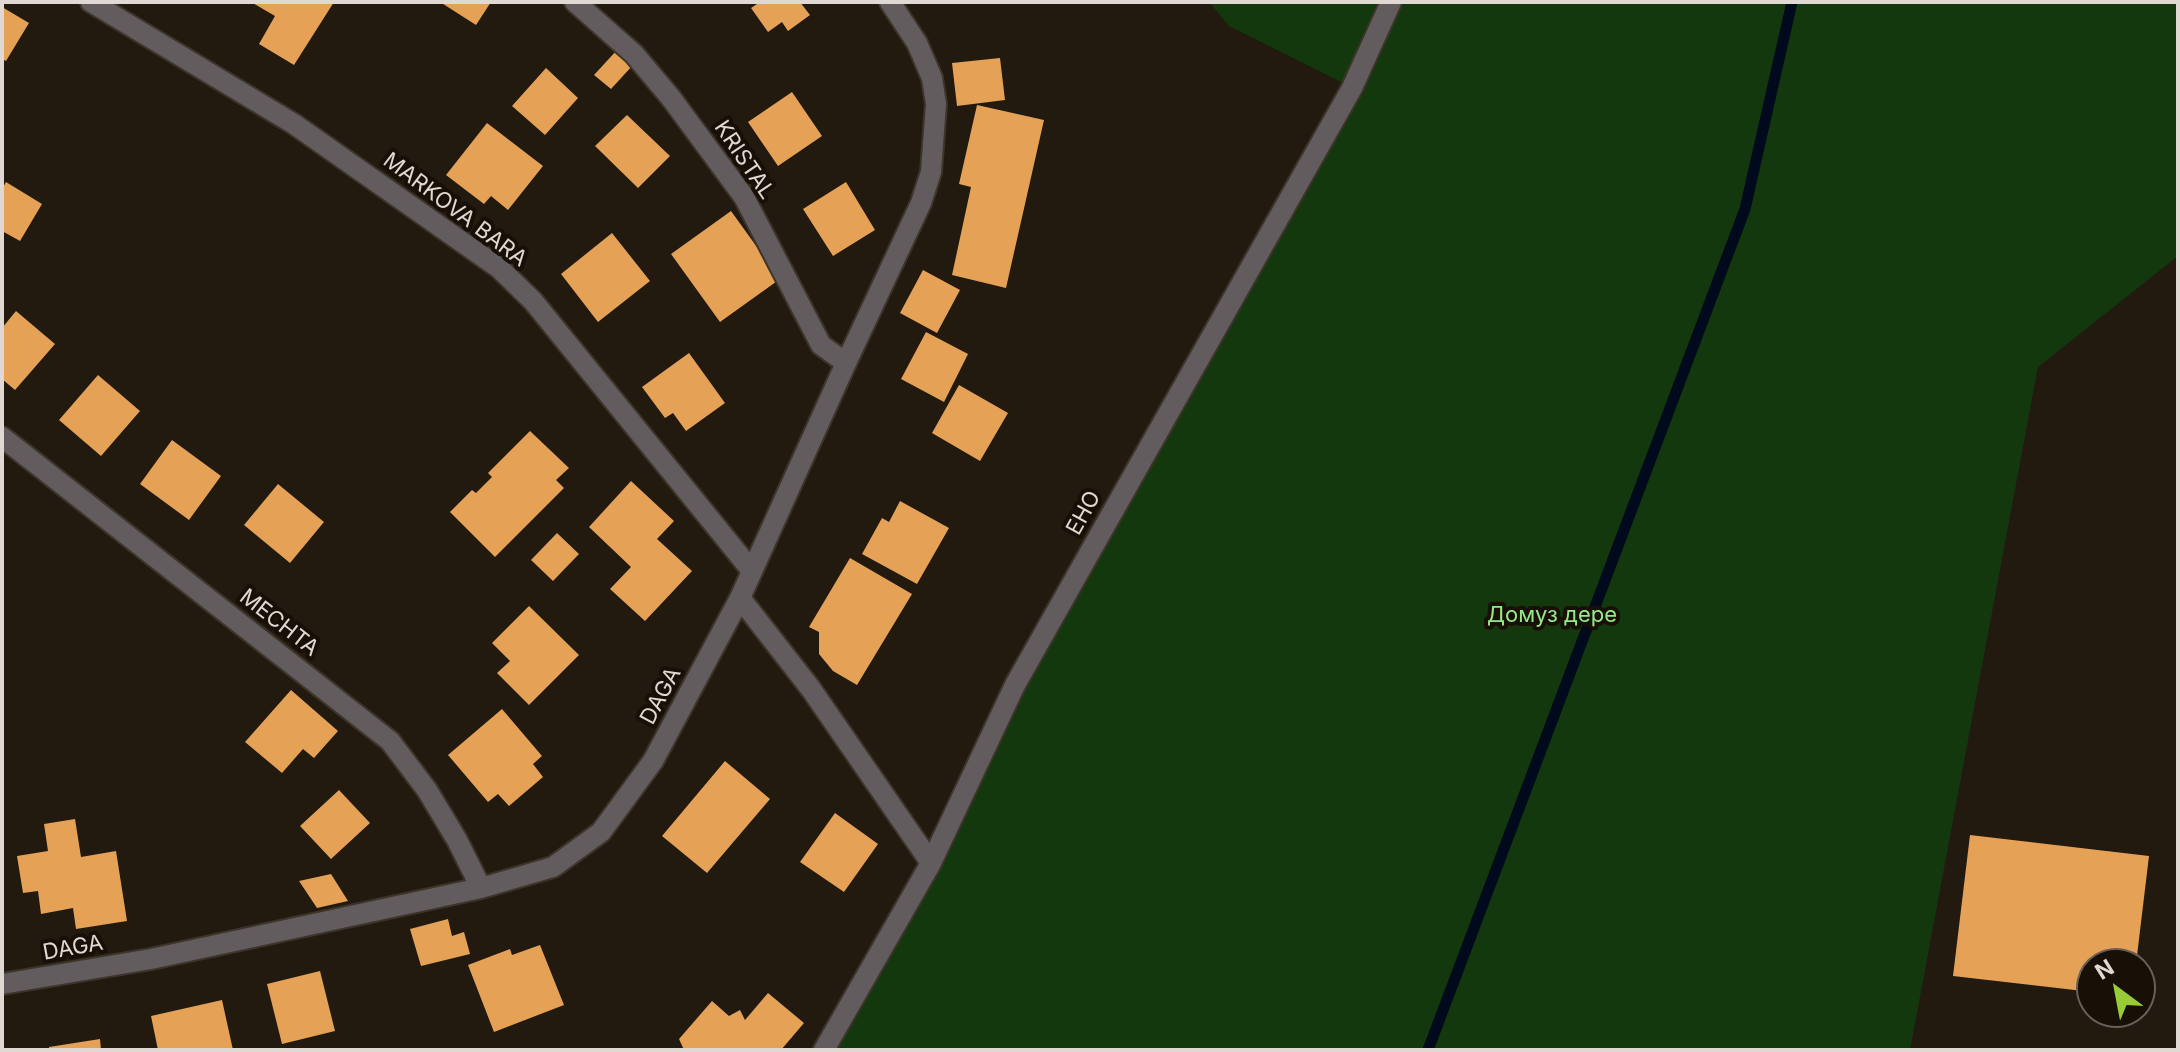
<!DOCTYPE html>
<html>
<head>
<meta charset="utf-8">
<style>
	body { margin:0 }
	#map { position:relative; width:2180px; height:1052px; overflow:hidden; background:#22190f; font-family:Inter,sans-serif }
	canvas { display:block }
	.frame { position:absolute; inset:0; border:4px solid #e0d9d3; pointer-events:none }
	.north { position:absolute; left:2076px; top:948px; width:80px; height:80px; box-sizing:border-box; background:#181007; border:2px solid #686059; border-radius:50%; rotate:328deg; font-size:22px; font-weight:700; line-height:32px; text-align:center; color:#e0d9d3 }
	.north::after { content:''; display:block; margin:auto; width:28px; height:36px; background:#99cb36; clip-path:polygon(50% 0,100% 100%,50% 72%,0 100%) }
</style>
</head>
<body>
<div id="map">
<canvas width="2180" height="1052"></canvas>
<div class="frame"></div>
<div class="north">N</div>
</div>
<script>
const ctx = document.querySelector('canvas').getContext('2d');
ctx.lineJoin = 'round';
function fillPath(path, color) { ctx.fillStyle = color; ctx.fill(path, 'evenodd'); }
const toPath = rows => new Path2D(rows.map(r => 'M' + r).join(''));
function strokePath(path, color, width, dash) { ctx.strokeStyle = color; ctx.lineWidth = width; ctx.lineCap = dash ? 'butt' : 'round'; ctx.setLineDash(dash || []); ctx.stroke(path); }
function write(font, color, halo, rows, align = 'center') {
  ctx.font = font + ' Inter,sans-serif'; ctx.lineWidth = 8; ctx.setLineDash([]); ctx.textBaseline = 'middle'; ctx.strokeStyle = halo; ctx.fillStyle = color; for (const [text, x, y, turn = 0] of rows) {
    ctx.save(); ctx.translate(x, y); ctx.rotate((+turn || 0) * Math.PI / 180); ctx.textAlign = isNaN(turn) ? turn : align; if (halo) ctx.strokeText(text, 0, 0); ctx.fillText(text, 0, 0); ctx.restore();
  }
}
const green = toPath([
	[1209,2,2178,2,2178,256,2038,367,1910,1050,810,1050,931,863,1015,685,1351,87,1229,26]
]);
const stream = toPath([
	[1428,1050,1745,209,1792,2]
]);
const building = toPath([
	[251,2,334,2,294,65,259,44,275,16],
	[440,2,491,2,476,25],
	[760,2,800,2,810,15,788,31,782,22,768,32,751,8],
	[2,7,29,23,6,61,2,59],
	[617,50,633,65,611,89,594,75],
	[1000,58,1005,100,957,106,952,63],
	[546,68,578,98,545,135,512,106],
	[792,92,822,136,778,166,748,122],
	[977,105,1044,120,1006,288,952,275,971,187,959,184],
	[627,115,670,156,638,188,595,146],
	[487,123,543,166,508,210,491,196,484,204,446,175],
	[6,182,42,204,20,241,2,231,2,189],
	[846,182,875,230,833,256,803,209],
	[731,211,780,279,720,322,671,254],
	[612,233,650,281,598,322,561,274],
	[923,270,960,290,937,333,900,313],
	[16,311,55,344,15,390,2,379,2,328],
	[926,332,968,354,944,402,901,379],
	[689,353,725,403,686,431,673,413,665,418,642,387],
	[98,375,140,411,101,456,59,420],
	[959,385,1008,413,980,461,932,433],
	[530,431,569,468,556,480,564,488,495,557,450,512,472,490,476,493,492,477,488,473],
	[172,440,221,476,189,520,140,484],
	[631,481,674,521,657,539,692,571,645,621,610,589,631,567,589,527],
	[278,484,324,522,290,563,244,525],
	[900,501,949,528,917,584,862,554,882,518,889,522],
	[557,533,579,554,553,581,531,560],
	[850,558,912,594,857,685,833,671,819,654,819,632,809,627],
	[529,606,579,655,529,705,497,673,510,661,492,643],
	[291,690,338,731,314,758,303,749,282,773,245,742],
	[502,709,542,756,533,764,543,777,509,806,498,794,488,802,448,755],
	[725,761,770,799,707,873,662,836],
	[339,790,370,823,331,859,300,826],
	[835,813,878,844,844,892,800,862],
	[75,819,81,857,116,851,127,921,76,929,73,908,41,914,38,891,23,893,17,856,48,851,44,824],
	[1970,835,2149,856,2136,964,2092,964,2092,992,1953,976],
	[331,874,348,901,317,908,299,881],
	[448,919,452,936,464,932,470,954,421,966,410,929],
	[540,945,564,1005,494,1032,468,965,510,949,512,955],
	[320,971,335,1031,282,1044,267,984],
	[768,993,804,1023,781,1050,684,1050,679,1039,712,1001,729,1016,740,1010,745,1020],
	[222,1000,233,1050,158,1050,151,1016],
	[100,1039,101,1050,49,1050,49,1047]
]);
const minor = toPath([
	[91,2,294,124,499,268,533,301,752,571],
	[575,2,634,54,671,98,744,197,821,345,846,363],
	[2,437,390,741,427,790,457,840,481,888],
	[740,598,811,689,931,863],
	[2,984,151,959,481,888,553,867,601,832,653,761,740,598,846,363,921,203,931,172,936,104,932,78,917,43,890,2],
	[824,1050,931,863,1015,685,1352,88,1391,2]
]);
const streetNames = [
	["KRISTAL",744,160,56],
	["MARKOVA BARA",455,210,37],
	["EHO",1084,513,-61],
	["MECHTA",279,623,38],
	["DAGA",661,696,-62],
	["DAGA",73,948,-10]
];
const parkNames = [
	["Домуз дере",1552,615]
];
fillPath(green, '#13380e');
strokePath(stream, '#000a1c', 11);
fillPath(building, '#e5a257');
strokePath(minor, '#3d342a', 24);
strokePath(minor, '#635c5e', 20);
write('22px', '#e0d9d3', '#181007', streetNames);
write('22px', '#95e98b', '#181007', parkNames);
</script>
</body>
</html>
